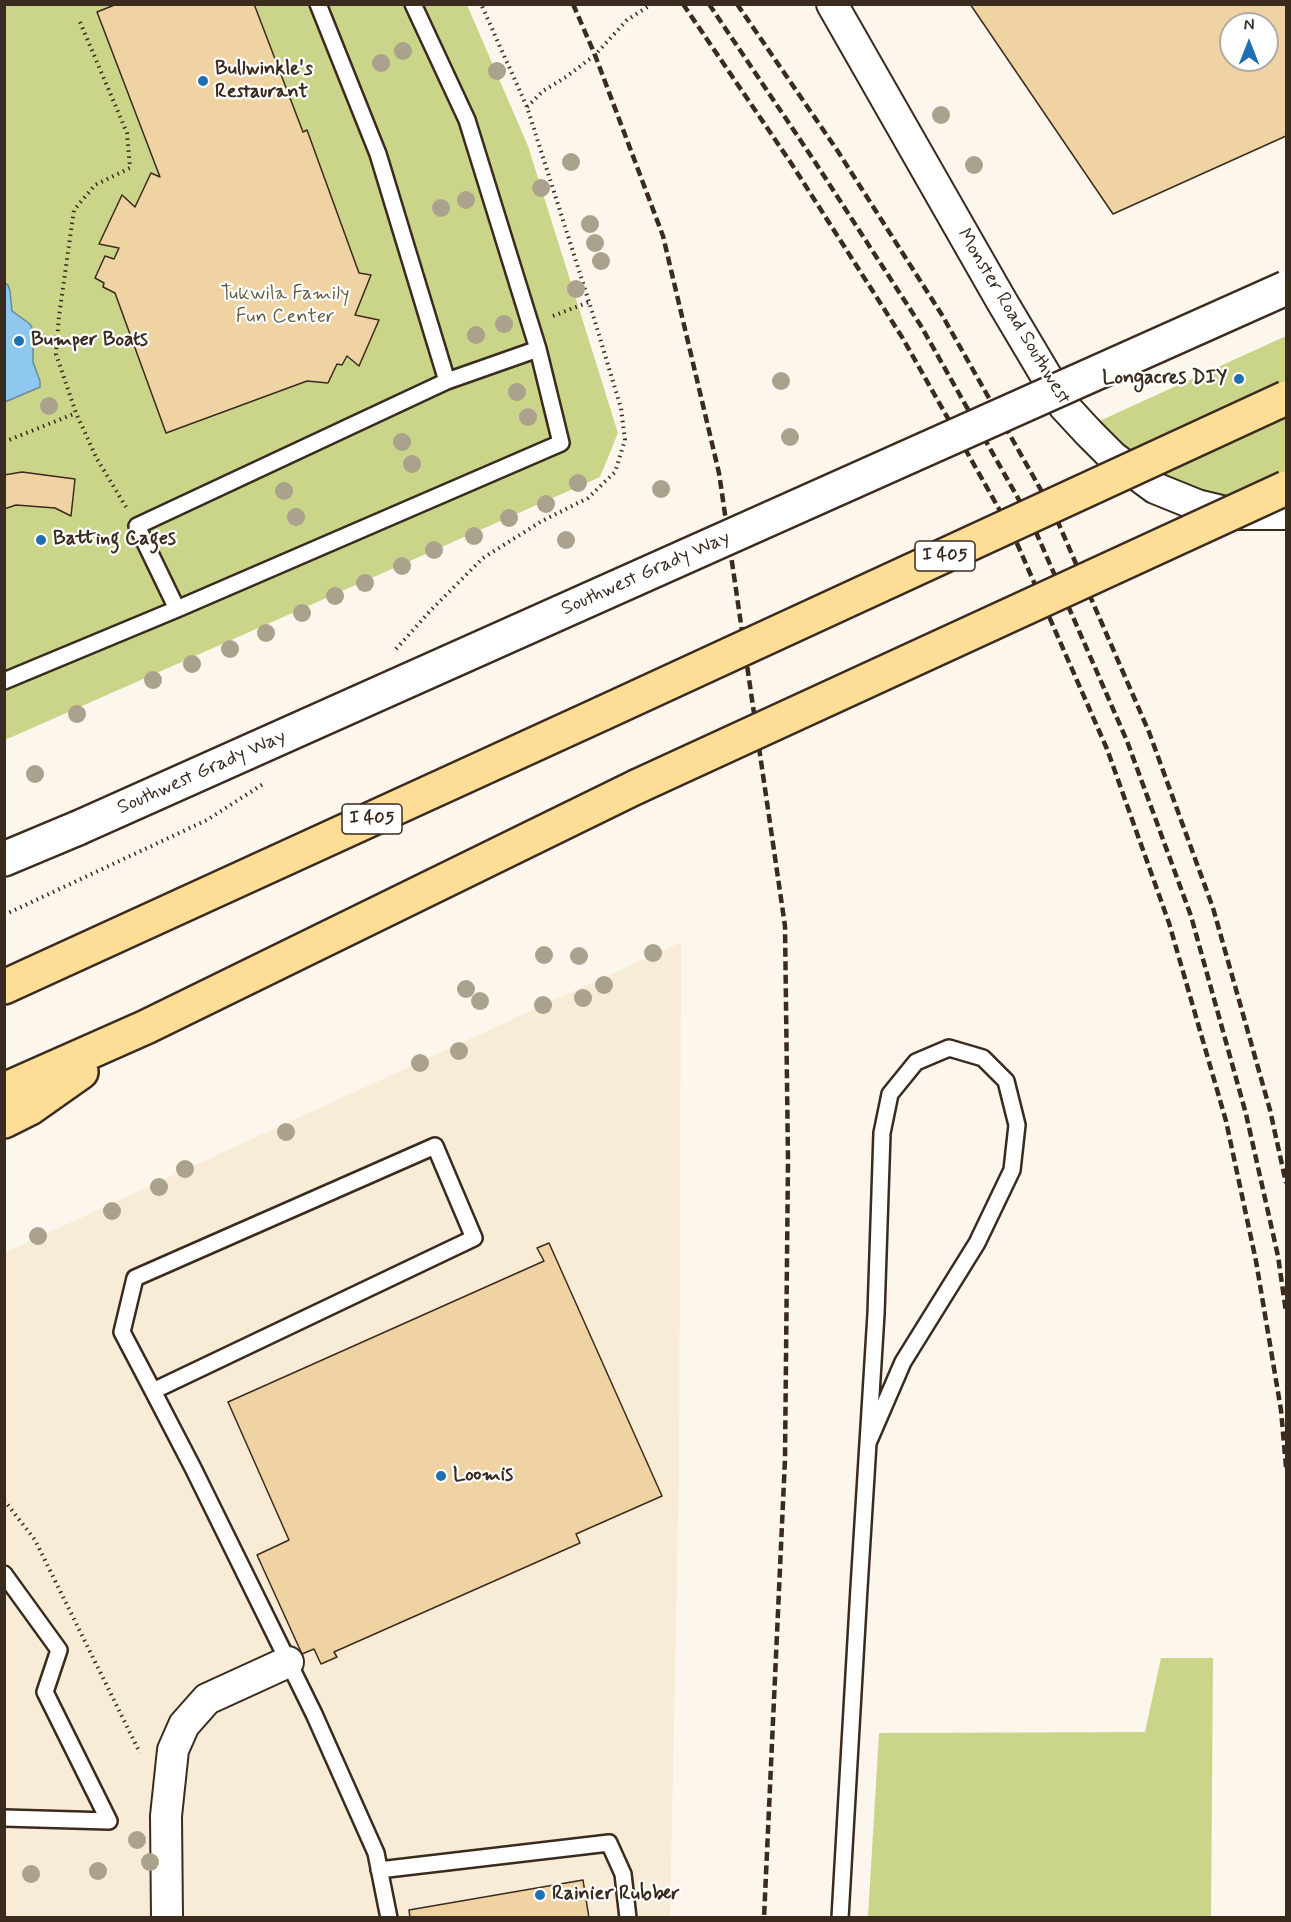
<!DOCTYPE html>
<html>
<head>
<meta charset="utf-8">
<style>
	body { margin:0 }
	#map { position:relative; width:1291px; height:1922px; overflow:hidden; background:#fcf6ed; font-family:Mynerve,sans-serif }
	canvas { display:block }
	.frame { position:absolute; inset:0; border:6px solid #3b2a1e; pointer-events:none }
	.north { position:absolute; left:1219px; top:12px; width:60px; height:60px; box-sizing:border-box; background:#fff; border:2px solid #b1aaa5; border-radius:50%; rotate:0deg; font-size:16px; font-weight:700; line-height:24px; text-align:center; color:#3b2a1e }
	.north::after { content:''; display:block; margin:auto; width:21px; height:27px; background:#1f6fb2; clip-path:polygon(50% 0,100% 100%,50% 72%,0 100%) }
</style>
</head>
<body>
<div id="map">
<canvas width="1291" height="1922"></canvas>
<div class="frame"></div>
<div class="north">N</div>
</div>
<script>
const ctx = document.querySelector('canvas').getContext('2d');
ctx.lineJoin = 'round';
function fillPath(path, color) { ctx.fillStyle = color; ctx.fill(path, 'evenodd'); }
const toPath = rows => new Path2D(rows.map(r => 'M' + r).join(''));
function strokePath(path, color, width, dash) { ctx.strokeStyle = color; ctx.lineWidth = width; ctx.lineCap = dash ? 'butt' : 'round'; ctx.setLineDash(dash || []); ctx.stroke(path); }
function write(font, color, halo, rows, align = 'center') {
  ctx.font = font + ' Mynerve,sans-serif'; ctx.lineWidth = 4.5; ctx.setLineDash([]); ctx.textBaseline = 'middle'; ctx.strokeStyle = halo; ctx.fillStyle = color; for (const [text, x, y, turn = 0] of rows) {
    ctx.save(); ctx.translate(x, y); ctx.rotate((+turn || 0) * Math.PI / 180); ctx.textAlign = isNaN(turn) ? turn : align; if (halo) ctx.strokeText(text, 0, 0); ctx.fillText(text, 0, 0); ctx.restore();
  }
}
const built = toPath([
	[681,942,679,1474,670,1917,5,1917,4,1253]
]);
const green = toPath([
	[5,5,467,5,528,146,618,433,600,477,5,740],
	[1286,336,1286,506,1229,505,1160,478,1095,423],
	[1161,1658,1213,1658,1211,1917,868,1917,879,1733,1145,1732]
]);
const water = toPath([
	[4,283,8,285,10,291,12,311,30,324,33,330,33,362,40,381,40,387,5,402,4,283]
]);
const building = toPath([
	[117,4,254,4,303,132,307,130,359,273,371,275,355,315,379,320,359,366,347,356,342,365,337,364,328,383,307,381,166,433,115,293,103,287,104,283,95,278,105,256,114,259,119,248,99,244,122,195,135,207,151,173,160,177,97,12,117,4],
	[970,4,1286,4,1286,136,1113,214,970,4],
	[1231,24,1267,24,1267,60,1231,60,1231,24],
	[22,472,75,479,71,516,55,508,16,505,4,509,4,475,22,472],
	[549,1243,662,1496,576,1534,580,1543,334,1652,337,1657,321,1664,314,1649,302,1654,257,1555,289,1540,228,1402,544,1261,537,1248,549,1243],
	[583,1880,589,1918,410,1918,409,1910,583,1880]
]);
const path = toPath([
	[80,22,127,133,130,168,95,185,74,210,59,316,56,354,76,413,97,459,126,507],
	[527,107,543,91,566,77,595,55,627,20,652,4],
	[553,316,589,302],
	[4,442,76,413],
	[396,649,432,609,483,558,542,521,588,498,615,472,625,440,621,408,589,302,527,107,481,4],
	[4,915,207,820,263,784],
	[4,1500,35,1540,140,1753]
]);
const lane = toPath([
	[318,4,378,154,447,381],
	[177,609,137,526,447,381,538,349],
	[4,681,177,609,561,443,538,349,467,120,413,4],
	[153,1391,474,1238,435,1146,135,1278,122,1332,153,1391,193,1468,314,1714,376,1853,389,1918],
	[4,1574,59,1650,45,1692,109,1821,4,1818],
	[379,1870,609,1843,623,1874,628,1918],
	[840,1918,859,1588,868,1443,876,1314,882,1133,890,1094,916,1062,949,1048,983,1058,1006,1081,1017,1125,1012,1170,977,1243,903,1362,868,1443]
]);
const street = toPath([
	[832,4,1001,300,1064,406,1089,433,1113,457,1155,488,1197,505,1234,514,1286,514],
	[167,1918,166,1816,173,1750,184,1725,207,1699,288,1662]
]);
const secondary = toPath([
	[4,859,78,828]
]);
const highway = toPath([
	[4,987,603,713],
	[4,1090,146,1027,636,787],
	[4,1121,30,1108,81,1072]
]);
const rail = toPath([
	[573,4,595,55,663,236,719,473,785,926,788,1160,785,1459,764,1918],
	[683,4,791,163,902,337,1012,532,1107,749,1169,923,1226,1121,1256,1261,1281,1410,1286,1467],
	[709,4,815,162,921,326,1032,523,1127,741,1191,916,1246,1114,1278,1256,1286,1312],
	[737,4,837,150,942,315,1054,513,1149,732,1213,908,1270,1110,1286,1183]
]);
const secondaryBridge = toPath([
	[78,828,1286,288]
]);
const highwayBridge = toPath([
	[603,713,1286,398],
	[636,787,1286,488]
]);
const trees = [
	[403,51],
	[381,63],
	[497,71],
	[941,115],
	[571,162],
	[974,165],
	[541,188],
	[466,200],
	[441,208],
	[590,224],
	[595,243],
	[601,261],
	[576,289],
	[504,324],
	[476,335],
	[781,381],
	[517,392],
	[49,406],
	[528,417],
	[790,437],
	[402,442],
	[412,464],
	[578,483],
	[661,489],
	[284,491],
	[546,504],
	[296,517],
	[509,518],
	[474,536],
	[566,540],
	[434,550],
	[402,566],
	[365,583],
	[335,596],
	[302,613],
	[266,633],
	[230,649],
	[192,664],
	[153,680],
	[77,714],
	[35,774],
	[653,953],
	[544,955],
	[579,956],
	[604,985],
	[466,989],
	[583,998],
	[480,1001],
	[543,1005],
	[459,1051],
	[420,1063],
	[286,1132],
	[185,1169],
	[159,1187],
	[112,1211],
	[38,1236],
	[137,1840],
	[150,1862],
	[98,1871],
	[31,1874]
];
const markers = [
	[203,81,6,"#1f6fb2"],
	[19,341,6,"#1f6fb2"],
	[1239,379,6,"#1f6fb2"],
	[41,540,6,"#1f6fb2"],
	[441,1476,6,"#1f6fb2"],
	[540,1895,6,"#1f6fb2"]
];
const shields = [
	[945,556,60],
	[372,819,60]
];
const shieldNames = [
	["I 405",945,556],
	["I 405",372,819]
];
const poiNames = [
	["Bullwinkle's",215,70],
	["Restaurant",215,93],
	["Bumper Boats",31,341],
	["Longacres DIY",1227,379,"right"],
	["Batting Cages",53,540],
	["Loomis",453,1476],
	["Rainier Rubber",552,1895]
];
const parkNames = [
	["Tukwila Family",285,295],
	["Fun Center",285,318]
];
const streetNames = [
	["Monster Road Southwest",1013,317,59],
	["Southwest Grady Way",646,574,-24],
	["Southwest Grady Way",202,773,-24]
];
fillPath(built, '#f8ecd7');
fillPath(green, '#cad589');
fillPath(water, '#8ec8ed');
strokePath(water, '#6d899a', 1.5);
fillPath(building, '#f0d3a3');
strokePath(building, '#3b2a1e', 1.5);
strokePath(lane, '#3b2a1e', 20);
strokePath(street, '#3b2a1e', 34);
strokePath(secondary, '#3b2a1e', 38);
strokePath(highway, '#3b2a1e', 38);
strokePath(path, '#3b2a1e', 4, [1.5, 4.5]);
strokePath(lane, '#fff', 15);
strokePath(street, '#fff', 30);
strokePath(secondary, '#fff', 33);
strokePath(highway, '#fedd96', 33);
strokePath(rail, '#3b2a1e', 4.5, [9, 4.5]);
strokePath(secondaryBridge, '#3b2a1e', 38, []);
strokePath(highwayBridge, '#3b2a1e', 38, []);
strokePath(secondaryBridge, '#fff', 33);
strokePath(highwayBridge, '#fedd96', 33);
ctx.fillStyle = '#aaa28d';
for (const [x, y] of trees) { ctx.beginPath(); ctx.arc(x, y, 9, 0, 2 * Math.PI); ctx.fill(); }
for (const [x, y, r, color] of markers) { const dot = new Path2D(); dot.arc(x, y, r, 0, 2 * Math.PI); ctx.fillStyle = color; ctx.fill(dot); strokePath(dot, '#fff', 2); }
for (const [x, y, w] of shields) { const box = new Path2D(); box.roundRect(x - w / 2, y - 15, w, 30, 4.5); ctx.fillStyle = '#fff'; ctx.fill(box); strokePath(box, '#3b2a1e', 1.5); }
write('bold 18px', '#3b2a1e', null, shieldNames);
write('bold 20px', '#3b2a1e', '#fff', poiNames, 'left');
write('20px', '#665d3e', '#fff', parkNames);
write('20px', '#3b2a1e', '#fff', streetNames);
</script>
</body>
</html>
